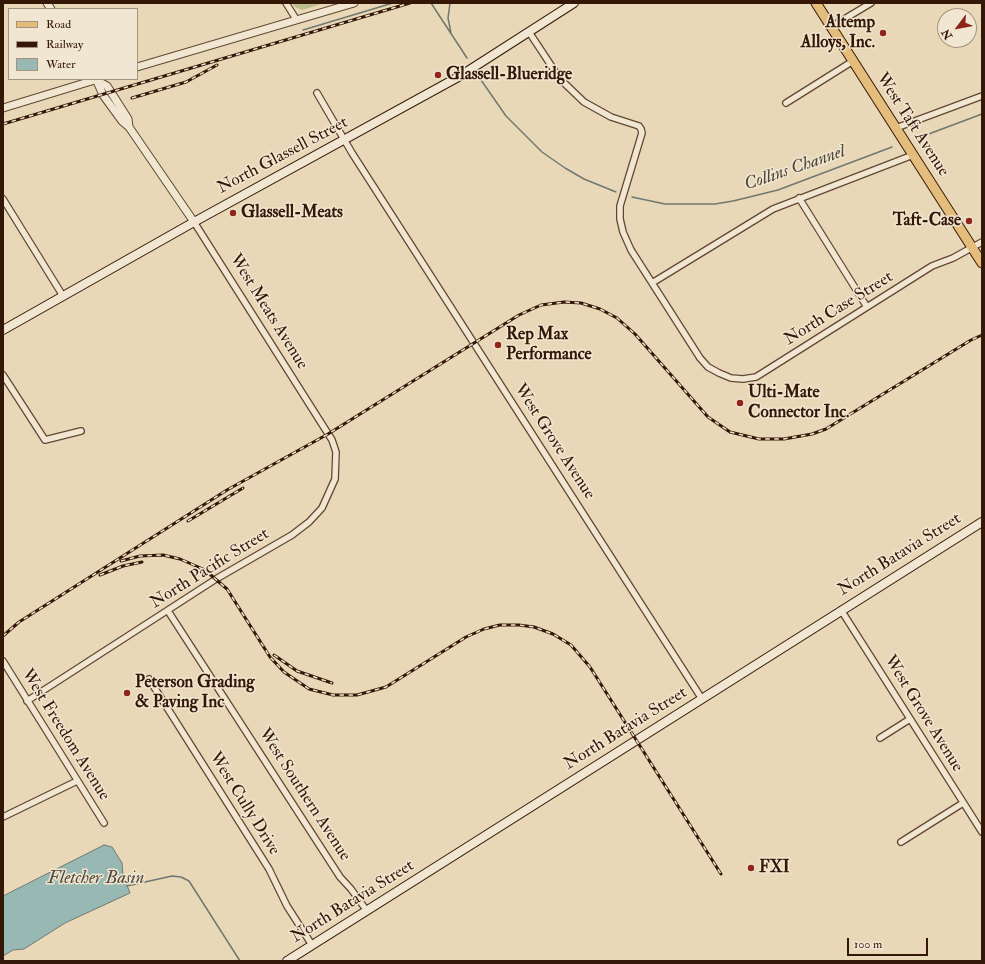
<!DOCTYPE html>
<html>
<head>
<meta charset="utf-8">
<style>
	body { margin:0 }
	#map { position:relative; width:985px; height:964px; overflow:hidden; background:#e9d8b8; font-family:"IM FELL Double Pica",serif }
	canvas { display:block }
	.frame { position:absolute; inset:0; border:4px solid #341706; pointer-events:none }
	.legend { position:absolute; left:8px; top:8px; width:130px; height:72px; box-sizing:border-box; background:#f1e6d1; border:1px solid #a59380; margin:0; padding:5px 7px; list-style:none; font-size:12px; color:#341706 }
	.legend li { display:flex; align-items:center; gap:8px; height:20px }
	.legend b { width:20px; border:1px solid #a59380 }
	.north { position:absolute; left:937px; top:8px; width:40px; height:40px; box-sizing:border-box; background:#f1e6d1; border:1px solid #a59380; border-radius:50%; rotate:238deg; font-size:11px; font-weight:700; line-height:16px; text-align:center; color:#341706 }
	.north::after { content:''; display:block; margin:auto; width:14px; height:18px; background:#8f2418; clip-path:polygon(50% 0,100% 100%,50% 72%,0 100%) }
	.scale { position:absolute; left:847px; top:938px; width:81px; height:18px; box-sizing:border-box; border:2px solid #341706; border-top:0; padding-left:5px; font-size:12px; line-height:14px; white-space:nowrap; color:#341706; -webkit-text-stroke:3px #f1e6d1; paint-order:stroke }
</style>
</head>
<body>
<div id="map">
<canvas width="985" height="964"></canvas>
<div class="frame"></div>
<ul class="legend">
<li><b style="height:5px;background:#e4bc7c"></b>Road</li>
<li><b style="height:5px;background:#341706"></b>Railway</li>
<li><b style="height:11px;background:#98b9b3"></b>Water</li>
</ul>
<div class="north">N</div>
<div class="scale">100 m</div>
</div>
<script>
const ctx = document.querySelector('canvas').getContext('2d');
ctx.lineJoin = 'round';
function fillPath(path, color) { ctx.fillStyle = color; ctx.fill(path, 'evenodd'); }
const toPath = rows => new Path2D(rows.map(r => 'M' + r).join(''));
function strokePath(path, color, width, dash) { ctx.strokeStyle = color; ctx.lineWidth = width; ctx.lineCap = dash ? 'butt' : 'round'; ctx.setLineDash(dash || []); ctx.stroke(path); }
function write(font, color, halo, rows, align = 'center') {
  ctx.font = font + ' "IM FELL Double Pica",serif'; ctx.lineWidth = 3; ctx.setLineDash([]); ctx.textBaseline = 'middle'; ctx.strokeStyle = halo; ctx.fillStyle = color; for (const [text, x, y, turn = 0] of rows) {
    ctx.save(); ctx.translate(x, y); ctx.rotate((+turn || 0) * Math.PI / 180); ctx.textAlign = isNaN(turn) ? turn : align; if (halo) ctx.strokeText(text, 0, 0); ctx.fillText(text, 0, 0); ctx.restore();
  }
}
const green = toPath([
	[292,3,325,3,302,10,295,7]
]);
const water = toPath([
	[104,845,112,847,122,863,123,875,130,893,65,923,24,949,13,950,3,956,3,896,104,845]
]);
const stream = toPath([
	[431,3,467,58],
	[450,3,448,18,451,33],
	[303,30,393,3],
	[481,80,506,116,542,152,565,168,584,179,616,192],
	[918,138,982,114],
	[632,197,665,204,715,204,733,201,778,190,892,147],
	[127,886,172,876,181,877,189,881,240,961]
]);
const minor = toPath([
	[286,3,296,19],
	[831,27,871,3],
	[529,32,560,79,584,102,611,117,639,126,641,129,642,133,620,206,620,219,623,232,631,250,700,358,708,367,719,373,731,378,743,379,756,377,932,266,953,258,982,242],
	[317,93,352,153,702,699],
	[786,103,853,61],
	[896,128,982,96],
	[799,198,867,307],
	[3,199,63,296],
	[652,283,773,209,913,155],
	[3,375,45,440,81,431],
	[841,610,982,832],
	[168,611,340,877,351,889,367,911],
	[3,661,104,823],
	[149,679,269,869,287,906,312,945],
	[27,701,216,579,292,535,309,522,322,508,335,479,336,452,332,440,194,222],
	[880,738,910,719],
	[3,817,77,781],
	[901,842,963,803]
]);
const tertiary = toPath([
	[47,3,51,9],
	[137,67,354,3],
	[96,79,103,95,122,121,129,127,194,222],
	[96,80,107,86,128,119,129,127],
	[3,108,98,79]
]);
const secondary = toPath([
	[3,330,194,222,460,76,574,3],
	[287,961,982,522]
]);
const primary = toPath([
	[816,3,982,263]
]);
const rail = toPath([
	[132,98,186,82,217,65],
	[3,124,410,3],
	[188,521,243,488],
	[121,561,140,556,163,555,180,559,205,570,227,589,270,657,284,672,309,689,333,695,357,695,386,687,466,637,484,629,500,625,519,625,534,627,553,634,571,645,590,667,721,874],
	[100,575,123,566,142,562],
	[3,636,19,622,227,490,328,434,519,315,541,305,564,302,581,303,600,309,617,318,635,334,708,417,730,432,759,439,784,439,812,434,826,429,971,340,982,335],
	[274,655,297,671,332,683]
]);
const markers = [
	[883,33,4,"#8f2418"],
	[438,75,4,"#8f2418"],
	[233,213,4,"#8f2418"],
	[969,221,4,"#8f2418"],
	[498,345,4,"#8f2418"],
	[740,403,4,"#8f2418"],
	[127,693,4,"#8f2418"],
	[751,868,4,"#8f2418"]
];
const poiNames = [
	["Altemp",875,23,"right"],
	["Alloys, Inc.",875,43,"right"],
	["Glassell-Blueridge",446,75],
	["Glassell-Meats",241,213],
	["Taft-Case",961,221,"right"],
	["Rep Max",506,335],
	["Performance",506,355],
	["Ulti-Mate",748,393],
	["Connector Inc.",748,413],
	["Peterson Grading",135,683],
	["& Paving Inc",135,703],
	["FXI",759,868]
];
const streetNames = [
	["West Taft Avenue",912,125,57],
	["North Glassell Street",283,156,-28],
	["North Case Street",839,309,-32],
	["West Meats Avenue",268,312,58],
	["West Grove Avenue",554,442,57],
	["North Batavia Street",900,555,-32],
	["North Pacific Street",210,569,-32],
	["West Grove Avenue",923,714,58],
	["North Batavia Street",626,729,-32],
	["West Freedom Avenue",65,735,58],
	["West Southern Avenue",304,795,57],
	["West Cully Drive",244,804,58],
	["North Batavia Street",353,902,-32]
];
const waterNames = [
	["Collins Channel",795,169,-19],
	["Fletcher Basin",96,879]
];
fillPath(green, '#bbbd8b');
fillPath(water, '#98b9b3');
strokePath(water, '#70786e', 1);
strokePath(stream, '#70786e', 1.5);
strokePath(minor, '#614732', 8);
strokePath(tertiary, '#614732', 9);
strokePath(secondary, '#341706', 10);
strokePath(primary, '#341706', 11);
strokePath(minor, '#f1e6d1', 5.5);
strokePath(tertiary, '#f1e6d1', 7);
strokePath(secondary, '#f1e6d1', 8);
strokePath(primary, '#e4bc7c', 9);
strokePath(rail, '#341706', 3);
strokePath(rail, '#f1e6d1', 1.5, [4.5]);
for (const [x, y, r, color] of markers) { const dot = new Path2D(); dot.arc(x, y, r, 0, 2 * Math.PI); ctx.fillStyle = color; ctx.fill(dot); strokePath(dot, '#f1e6d1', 1.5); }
write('bold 17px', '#341706', '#f1e6d1', poiNames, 'left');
write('17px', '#341706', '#f1e6d1', streetNames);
write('italic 18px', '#52483a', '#f1e6d1', waterNames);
</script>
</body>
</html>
